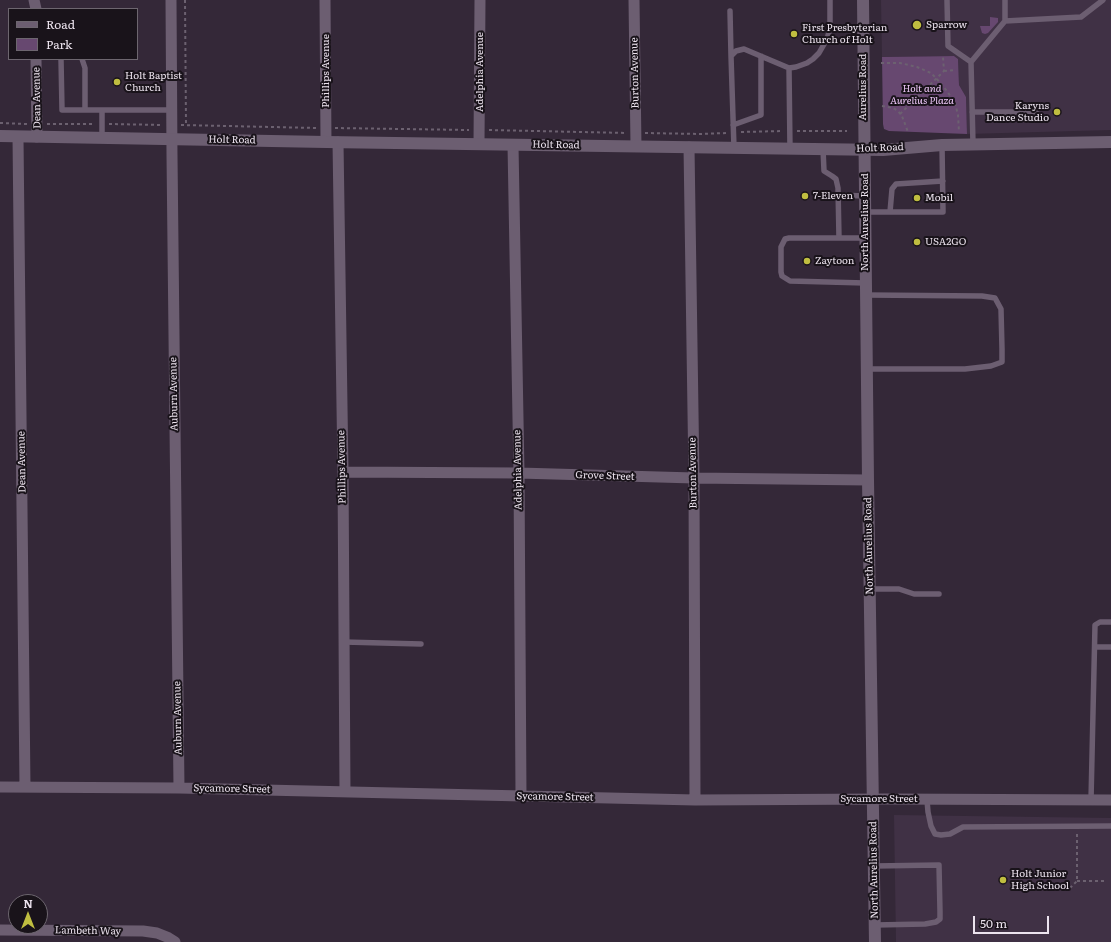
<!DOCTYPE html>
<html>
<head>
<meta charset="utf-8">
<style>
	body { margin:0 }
	#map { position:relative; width:1111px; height:942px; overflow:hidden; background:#342838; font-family:Literata,serif }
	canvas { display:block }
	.legend { position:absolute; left:8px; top:8px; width:130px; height:52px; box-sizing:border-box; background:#19131a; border:1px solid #6d666f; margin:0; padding:5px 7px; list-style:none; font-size:12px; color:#ece3ee }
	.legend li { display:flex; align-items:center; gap:8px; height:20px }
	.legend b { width:20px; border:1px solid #6d666f }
	.north { position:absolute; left:8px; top:894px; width:40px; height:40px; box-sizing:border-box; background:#19131a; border:1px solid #6d666f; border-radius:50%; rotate:0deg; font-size:11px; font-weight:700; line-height:16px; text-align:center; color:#ece3ee }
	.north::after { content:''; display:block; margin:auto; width:14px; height:18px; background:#c0be40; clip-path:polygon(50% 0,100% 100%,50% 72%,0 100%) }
	.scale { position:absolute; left:973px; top:916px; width:76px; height:18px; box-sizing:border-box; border:2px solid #ece3ee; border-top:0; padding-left:5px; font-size:12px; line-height:14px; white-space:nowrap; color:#ece3ee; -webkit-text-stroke:3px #19131a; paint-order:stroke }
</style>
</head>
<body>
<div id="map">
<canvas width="1111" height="942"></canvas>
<ul class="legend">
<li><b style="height:5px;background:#6c5e71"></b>Road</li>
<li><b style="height:11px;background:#674870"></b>Park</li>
</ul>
<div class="north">N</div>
<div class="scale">50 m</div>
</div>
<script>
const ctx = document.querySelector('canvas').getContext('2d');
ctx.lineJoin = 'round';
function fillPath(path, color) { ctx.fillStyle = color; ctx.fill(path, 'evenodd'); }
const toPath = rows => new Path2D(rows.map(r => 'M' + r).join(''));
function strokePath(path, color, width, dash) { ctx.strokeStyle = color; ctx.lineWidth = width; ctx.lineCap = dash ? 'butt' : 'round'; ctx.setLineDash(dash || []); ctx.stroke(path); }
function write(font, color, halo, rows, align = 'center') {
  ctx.font = font + ' Literata,serif'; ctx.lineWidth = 4; ctx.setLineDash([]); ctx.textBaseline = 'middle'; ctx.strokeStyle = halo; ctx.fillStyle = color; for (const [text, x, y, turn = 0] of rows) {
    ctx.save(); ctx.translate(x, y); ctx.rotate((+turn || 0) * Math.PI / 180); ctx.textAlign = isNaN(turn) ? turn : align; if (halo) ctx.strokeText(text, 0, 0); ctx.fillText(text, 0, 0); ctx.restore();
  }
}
const built = toPath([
	[881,0,1111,0,1111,130,967,134,966,97,959,85,958,59,954,56,882,57],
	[894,815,1111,818,1111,942,896,942]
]);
const green = toPath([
	[990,17,998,18,998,22,988,33,985,34,982,33,980,26,990,26],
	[954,56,958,59,959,85,966,97,967,134,889,131,884,129,883,124,882,57]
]);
const path = toPath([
	[185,0,186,125],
	[881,63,900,63,917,67,931,73,936,78,947,91,955,103,958,115,959,132],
	[944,71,956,70],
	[882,106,893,108,898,111,902,116,908,132],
	[900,114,944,71,943,57],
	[0,123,27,124],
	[47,124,95,124],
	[109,124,163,125],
	[181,125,317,128],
	[335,128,469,130],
	[489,130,627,133],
	[797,131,847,131],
	[741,132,783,131],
	[645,133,700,134,727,133],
	[1077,881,1106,881],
	[1070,888,1077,881,1077,834]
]);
const service = toPath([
	[947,0,948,46,971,62],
	[730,11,731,56],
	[1005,21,1081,17,1103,0],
	[829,28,863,28],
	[61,59,62,110,171,110],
	[82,59,85,68,85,110],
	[789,68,790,149],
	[102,110,102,138],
	[972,112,1036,112],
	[733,125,761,115,761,56],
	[973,144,971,62,1005,21,1005,0],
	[734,148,731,56,736,51,744,49,789,68,796,67,807,63,813,59,819,53,827,39,829,32,830,23,830,0],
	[823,149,824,171,832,176,836,179,838,188,839,238,865,238],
	[838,195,864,196],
	[865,212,943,212,942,145],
	[890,212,892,189,896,184,943,181],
	[839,238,789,238,785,239,781,247,781,272,782,276,790,281,865,283],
	[866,295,982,296,995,298,1001,309,1002,349,1002,362,991,366,965,369,866,369],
	[870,589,899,589,914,594,939,594],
	[344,642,421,644],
	[1095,647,1111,647],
	[927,800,928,812,931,826,935,834,941,835,950,834,963,827,1111,826],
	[1091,800,1095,625,1100,622,1111,622],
	[874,866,939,865,940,912,940,919,936,922,925,924,875,925]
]);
const minor = toPath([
	[34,0,36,9],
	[171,0,172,155,179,788],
	[325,0,326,142],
	[634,0,636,146],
	[36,59,37,137],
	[18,137,25,787],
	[338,142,343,472,345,792],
	[479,144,480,0],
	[513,145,519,473,521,796],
	[689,147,694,478,695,800],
	[343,472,519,473,694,478,868,480],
	[0,787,179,788,695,800,886,799,1111,800],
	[0,930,143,931,157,933,167,937,175,942]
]);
const tertiary = toPath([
	[863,0,868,480,875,942]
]);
const secondary = toPath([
	[0,136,326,142,883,150,942,145,1111,142]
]);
const markers = [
	[917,25,5,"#c0be40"],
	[794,34,4,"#c0be40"],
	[117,82,4,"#c0be40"],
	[1057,112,4,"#c0be40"],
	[805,196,4,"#c0be40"],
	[917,198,4,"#c0be40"],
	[917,242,4,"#c0be40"],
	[807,261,4,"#c0be40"],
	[1003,880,4,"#c0be40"]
];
const poiNames = [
	["Sparrow",926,25],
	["First Presbyterian",802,28],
	["Church of Holt",802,40],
	["Holt Baptist",125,76],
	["Church",125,88],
	["Karyns",1049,106,"right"],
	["Dance Studio",1049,118,"right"],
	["7-Eleven",813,196],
	["Mobil",925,198],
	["USA2GO",925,242],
	["Zaytoon",815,261],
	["Holt Junior",1011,874],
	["High School",1011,886]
];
const streetNames = [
	["Phillips Avenue",326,71,-90],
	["Adelphia Avenue",480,72,-90],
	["Burton Avenue",635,73,-91],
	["Aurelius Road",863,87,-90],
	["Dean Avenue",37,98,-91],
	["Holt Road",232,140,1],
	["Holt Road",556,145,1],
	["Holt Road",880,148,-2],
	["North Aurelius Road",865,222,-90],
	["Auburn Avenue",174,394,-91],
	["Dean Avenue",22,462,-91],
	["Phillips Avenue",342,467,-91],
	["Adelphia Avenue",518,470,-91],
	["Burton Avenue",693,473,-91],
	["Grove Street",605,476,2],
	["North Aurelius Road",869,546,-91],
	["Auburn Avenue",178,718,-91],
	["Sycamore Street",232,789,1],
	["Sycamore Street",555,797,1],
	["Sycamore Street",879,799],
	["North Aurelius Road",874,870,-91],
	["Lambeth Way",88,931,1]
];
const parkNames = [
	["Holt and",922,89],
	["Aurelius Plaza",922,101]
];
fillPath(built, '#403145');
fillPath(green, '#674870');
strokePath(path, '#6c6170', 2, [3, 3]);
strokePath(service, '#6c5e71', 5.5);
strokePath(minor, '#6c5e71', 11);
strokePath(tertiary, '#6c5e71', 12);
strokePath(secondary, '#6c5e71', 12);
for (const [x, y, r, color] of markers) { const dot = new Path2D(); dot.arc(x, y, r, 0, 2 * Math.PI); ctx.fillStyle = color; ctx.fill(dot); strokePath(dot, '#19131a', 1.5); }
write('10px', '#ece3ee', '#19131a', poiNames, 'left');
write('10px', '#ece3ee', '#19131a', streetNames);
write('italic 10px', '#eec8f9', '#19131a', parkNames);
</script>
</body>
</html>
